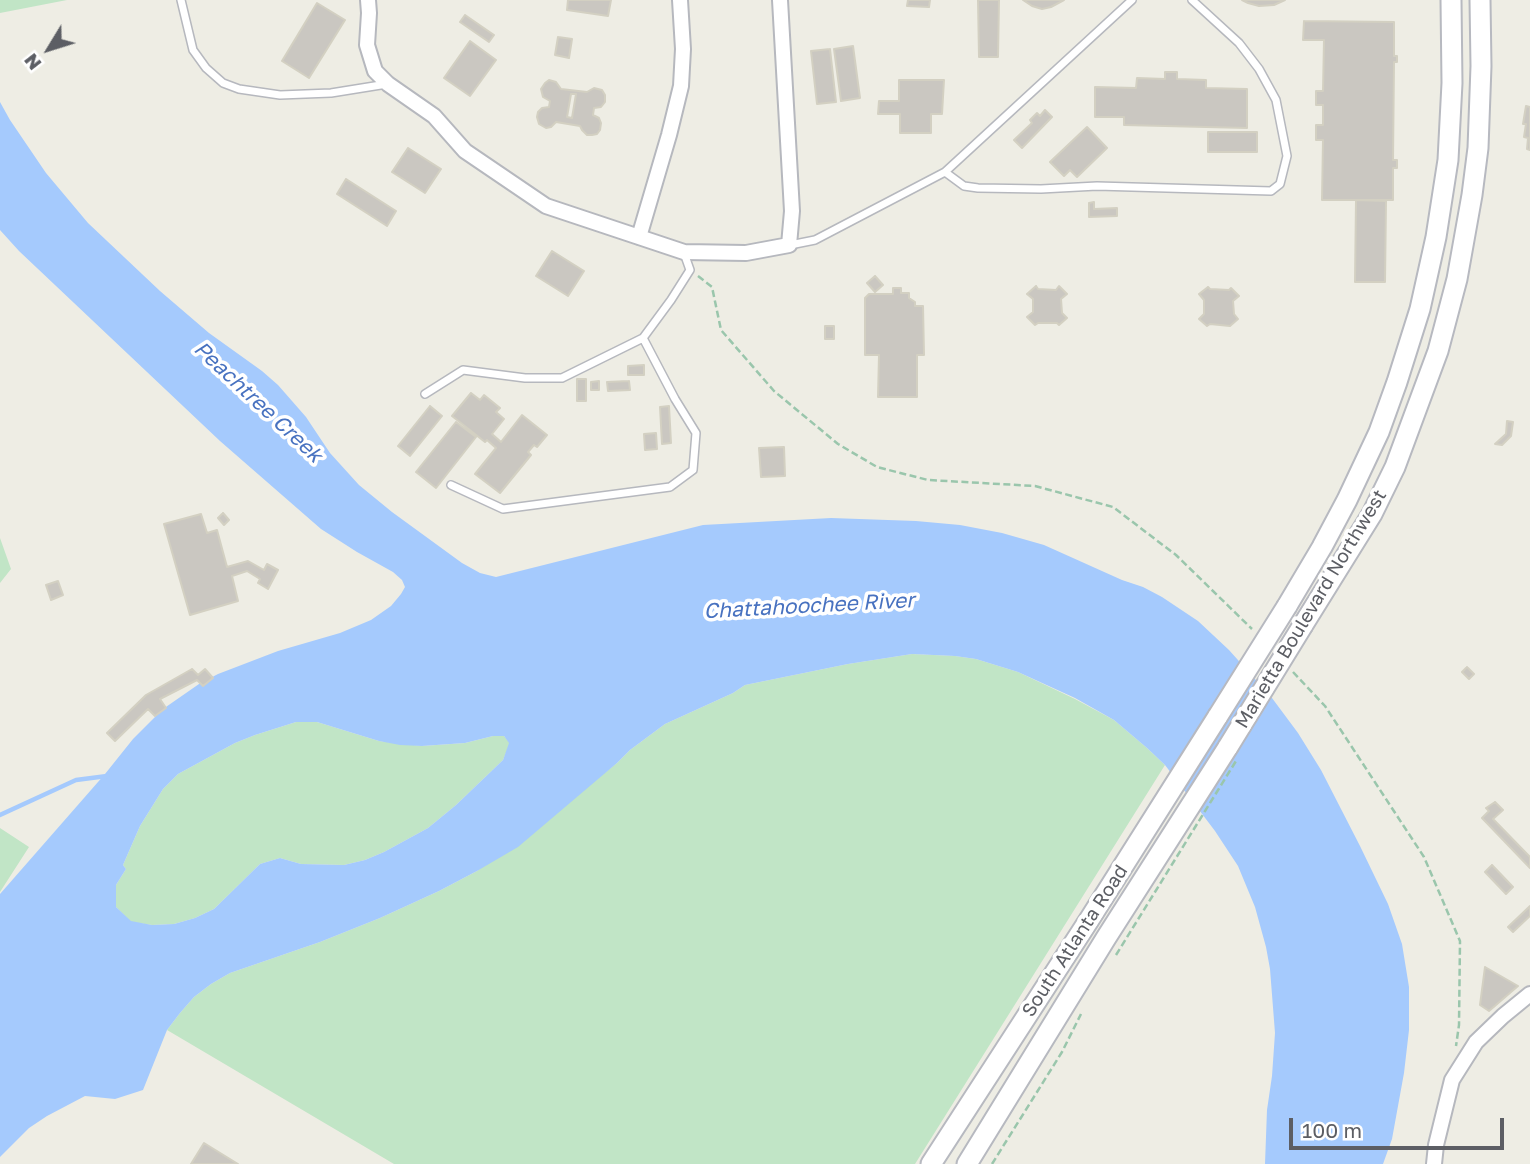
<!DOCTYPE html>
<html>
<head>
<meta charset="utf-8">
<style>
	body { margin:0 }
	#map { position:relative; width:1530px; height:1164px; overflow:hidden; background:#eeede4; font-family:"Golos Text",sans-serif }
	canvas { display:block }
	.north { position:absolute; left:14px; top:14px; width:70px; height:70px; -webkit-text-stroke:5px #fff; paint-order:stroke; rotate:232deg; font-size:19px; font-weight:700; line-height:28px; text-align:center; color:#5c5e64 }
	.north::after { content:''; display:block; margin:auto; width:24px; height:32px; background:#5c5e64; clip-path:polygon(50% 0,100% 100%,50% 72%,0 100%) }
	.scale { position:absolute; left:1289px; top:1118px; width:215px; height:32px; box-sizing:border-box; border:4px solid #5c5e64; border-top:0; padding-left:9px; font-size:21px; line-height:24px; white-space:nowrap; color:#5c5e64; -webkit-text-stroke:5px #fff; paint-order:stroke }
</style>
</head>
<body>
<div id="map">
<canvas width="1530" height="1164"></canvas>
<div class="north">N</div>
<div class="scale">100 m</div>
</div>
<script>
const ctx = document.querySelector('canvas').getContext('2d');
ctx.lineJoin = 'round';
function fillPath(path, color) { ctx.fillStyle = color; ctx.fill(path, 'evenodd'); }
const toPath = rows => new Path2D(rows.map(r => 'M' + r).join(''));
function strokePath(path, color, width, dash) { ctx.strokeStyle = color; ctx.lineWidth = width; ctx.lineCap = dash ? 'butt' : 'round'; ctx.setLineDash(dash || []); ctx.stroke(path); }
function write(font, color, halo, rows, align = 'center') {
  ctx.font = font + ' "Golos Text",sans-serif'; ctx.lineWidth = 7; ctx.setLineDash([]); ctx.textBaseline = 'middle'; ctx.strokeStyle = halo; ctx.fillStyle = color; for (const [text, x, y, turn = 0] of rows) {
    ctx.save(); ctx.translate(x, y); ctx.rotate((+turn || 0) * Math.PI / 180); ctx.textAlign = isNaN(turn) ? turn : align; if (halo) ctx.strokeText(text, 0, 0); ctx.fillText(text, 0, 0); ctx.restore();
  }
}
const green = toPath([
	[0,0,67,0,0,13],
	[0,538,11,569,0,583],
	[912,654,955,656,976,659,1018,672,1075,699,1114,720,1147,748,1165,765,915,1164,394,1164,167,1030,180,1013,194,997,211,984,230,973,320,942,380,918,439,891,477,871,617,763,630,750,665,724,733,693,745,685,848,664],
	[296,722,317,722,379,741,422,746,465,743,493,736,504,736,510,743,503,760,456,805,428,828,384,852,365,860,344,865,301,864,280,858,260,864,214,909,195,918,174,924,152,925,131,922,116,907,116,885,126,869,123,865,140,826,163,789,178,774,235,743,255,735],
	[0,828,29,847,0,892]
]);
const water = toPath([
	[0,102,10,120,46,173,88,223,160,291,209,333,262,371,278,385,306,417,330,453,359,485,392,512,462,563,480,573,496,577,703,525,831,518,916,521,960,525,1002,533,1044,545,1122,580,1143,587,1162,597,1198,621,1229,650,1272,698,1298,733,1321,770,1360,846,1388,904,1402,944,1409,987,1409,1030,1404,1073,1392,1139,1383,1164,1265,1164,1267,1110,1272,1076,1275,1033,1270,969,1266,947,1255,907,1238,866,1215,831,1165,765,1147,748,1114,720,1075,698,1018,672,976,659,955,656,912,654,848,664,745,685,733,693,665,724,630,750,617,763,518,847,477,871,439,891,380,918,320,942,230,973,211,984,194,997,180,1013,167,1030,143,1090,115,1099,85,1096,47,1116,29,1128,0,1157,0,894,105,774,133,739,163,709,199,684,218,674,278,651,340,633,371,620,391,606,401,594,405,587,402,580,393,572,357,552,321,529,220,441,19,251,0,230],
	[296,722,317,722,379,741,400,745,422,746,465,743,493,736,504,736,509,743,503,760,456,805,428,828,384,852,365,860,344,865,301,864,280,858,260,864,214,909,195,918,174,924,152,925,131,921,116,907,116,885,126,869,123,865,140,826,163,789,178,774,235,743,255,735]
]);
const stream = toPath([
	[0,815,76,780,107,776]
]);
const building = toPath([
	[568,0,611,0,608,16,567,10,568,0],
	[908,0,930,0,929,7,907,6,908,0],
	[978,0,999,0,998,57,979,57,978,0],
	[1023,0,1064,0,1051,7,1042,9,1032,6,1023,0],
	[1242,0,1285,0,1274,5,1259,6,1248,3,1242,0],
	[317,3,345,20,309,78,282,61,317,3],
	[465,15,494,35,489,42,460,22,465,15],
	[1304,21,1394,22,1394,56,1397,56,1397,62,1394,62,1393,160,1397,160,1397,168,1393,168,1393,200,1322,200,1323,140,1316,140,1316,125,1323,125,1323,105,1316,105,1316,91,1323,91,1324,40,1303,40,1304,21],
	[558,37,572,39,569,58,555,55,558,37],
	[470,41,496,60,470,96,444,78,470,41],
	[853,46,860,98,841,101,834,49,853,46],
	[830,49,836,102,817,104,811,51,830,49],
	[1165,72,1177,72,1177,79,1206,80,1206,88,1247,89,1247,128,1124,125,1124,117,1095,117,1095,87,1136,88,1137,78,1165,79,1165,72],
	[549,80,556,82,561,89,587,92,594,88,602,90,605,95,605,102,601,107,594,108,593,115,599,118,601,123,600,130,597,134,592,135,587,135,582,130,580,126,556,122,551,127,546,128,539,124,537,117,538,112,542,108,549,107,550,101,543,97,541,89,545,83,549,80],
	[571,94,576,94,572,118,567,117,571,94],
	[899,80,944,80,942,114,931,114,931,133,900,133,900,114,878,114,879,101,899,101,899,80],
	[1526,106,1530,107,1530,150,1527,149,1528,138,1524,137,1526,124,1523,124,1526,106],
	[1045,110,1052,117,1022,148,1014,140,1032,123,1030,120,1037,113,1040,116,1045,110],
	[1087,127,1107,148,1077,177,1070,170,1064,176,1050,162,1087,127],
	[1208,132,1257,132,1257,152,1208,152,1208,132],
	[408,148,441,169,425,193,392,172,408,148],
	[346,179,396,211,387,226,337,194,346,179],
	[1356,200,1386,201,1385,282,1355,282,1356,200],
	[1094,202,1094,209,1117,208,1117,216,1089,217,1089,203,1094,202],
	[552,251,584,271,568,296,536,276,552,251],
	[875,276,883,285,875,292,867,283,875,276],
	[1036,286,1038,289,1056,290,1059,286,1067,294,1061,299,1062,313,1067,318,1059,325,1057,323,1038,323,1035,325,1027,317,1033,312,1033,299,1027,294,1036,286],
	[1208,287,1210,289,1229,290,1231,288,1239,296,1233,301,1234,314,1238,319,1230,326,1210,324,1207,326,1199,319,1204,314,1204,300,1199,294,1208,287],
	[893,288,901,288,901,293,909,293,909,298,915,302,915,306,923,306,924,355,917,355,917,397,878,397,879,355,865,355,865,298,869,294,893,294,893,288],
	[825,326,834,326,834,339,825,339,825,326],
	[644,365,644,375,628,375,628,366,644,365],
	[577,379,586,379,586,401,577,401,577,379],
	[599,381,599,390,591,390,591,382,599,381],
	[629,381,630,390,608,391,607,382,629,381],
	[471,393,480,400,484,395,500,408,496,412,504,419,492,434,501,442,522,415,547,435,537,447,534,445,528,452,531,455,500,493,475,474,496,448,487,440,485,442,452,416,471,393],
	[430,406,442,416,410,456,398,446,430,406],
	[669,406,671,443,662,444,660,407,669,406],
	[1507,421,1513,422,1511,436,1502,445,1495,444,1506,434,1507,421],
	[456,422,476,437,436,488,416,472,456,422],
	[656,433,657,449,645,450,644,434,656,433],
	[784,447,785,476,761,477,759,448,784,447],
	[223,513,229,520,224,525,218,518,223,513],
	[201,514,207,533,217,530,227,567,248,561,264,570,267,564,278,570,268,589,258,583,260,579,247,571,232,576,238,601,190,615,164,524,201,514],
	[58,581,63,595,51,600,46,585,58,581],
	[1467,667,1474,674,1469,679,1462,672,1467,667],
	[192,669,198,675,205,669,213,678,203,686,197,680,160,699,166,708,155,716,148,709,115,741,107,733,146,695,192,669],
	[1495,802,1503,810,1493,819,1530,857,1530,868,1482,818,1489,811,1486,808,1495,802],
	[1492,865,1513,887,1506,894,1485,872,1492,865],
	[1530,906,1530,916,1513,932,1508,927,1530,906],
	[1485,967,1518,986,1489,1011,1480,1005,1485,967],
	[204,1143,238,1164,191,1164,204,1143]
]);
const path = toPath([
	[698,276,712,287,721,330,774,391,838,444,877,467,928,480,1035,486,1113,507,1176,555,1252,629],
	[1293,672,1325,706,1424,857,1460,941,1459,1025,1456,1046],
	[992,1164,1062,1052,1081,1014]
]);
const service = toPath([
	[181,0,193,50,206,68,223,83,239,89,280,95,331,93,387,84],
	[945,172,964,186,978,188,1041,189,1097,186,1271,191,1280,184,1287,156,1276,100,1259,69,1239,43,1192,0],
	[790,245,815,240,945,172,1132,0],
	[425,394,463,370,525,378,562,378,643,338,671,300,690,270,684,253],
	[451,485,503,509,670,487,693,470,696,433,675,399,643,338]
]);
const minor = toPath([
	[368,0,369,13,367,45,375,71,388,84,434,116,465,151,546,206,684,252,746,253,789,245,792,211,780,0],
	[639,237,669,135,681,86,683,49,680,0],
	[1434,1164,1436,1145,1452,1080,1476,1042,1503,1016,1530,994]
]);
const secondary = toPath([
	[1287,606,1322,547,1347,500,1379,432,1397,382,1420,309,1436,237,1448,160,1452,83,1451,0],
	[1303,625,1372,514,1395,467,1438,351,1457,279,1472,195,1478,148,1481,66,1480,0],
	[931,1164,1089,920,1218,716],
	[967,1164,1106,938,1228,747]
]);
const pathBridge = toPath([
	[1116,955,1236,761]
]);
const secondaryBridge = toPath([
	[1218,716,1287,606],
	[1228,747,1303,625]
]);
const streetNames = [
	["Marietta Boulevard Northwest",1311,609,-59],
	["South Atlanta Road",1075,941,-57]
];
const waterNames = [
	["Peachtree Creek",258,402,43],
	["Chattahoochee River",809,606,-3]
];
fillPath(green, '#c1e5c6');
fillPath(water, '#a5cafd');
strokePath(stream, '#a5cafd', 4.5);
fillPath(building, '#cac7c1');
strokePath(building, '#d3d0c2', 2);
strokePath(service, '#b6b8be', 10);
strokePath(minor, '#b6b8be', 18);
strokePath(secondary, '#b7b9c0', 23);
strokePath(path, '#9ac6ac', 2.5, [7, 3.5]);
strokePath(service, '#fff', 7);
strokePath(minor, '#fff', 14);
strokePath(secondary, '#fff', 19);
strokePath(secondaryBridge, '#b7b9c0', 23, []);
strokePath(pathBridge, '#9ac6ac', 2.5, [7, 3.5]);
strokePath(secondaryBridge, '#fff', 19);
write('19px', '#5c5e64', '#fff', streetNames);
write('italic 21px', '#4872c0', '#fff', waterNames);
</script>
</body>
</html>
